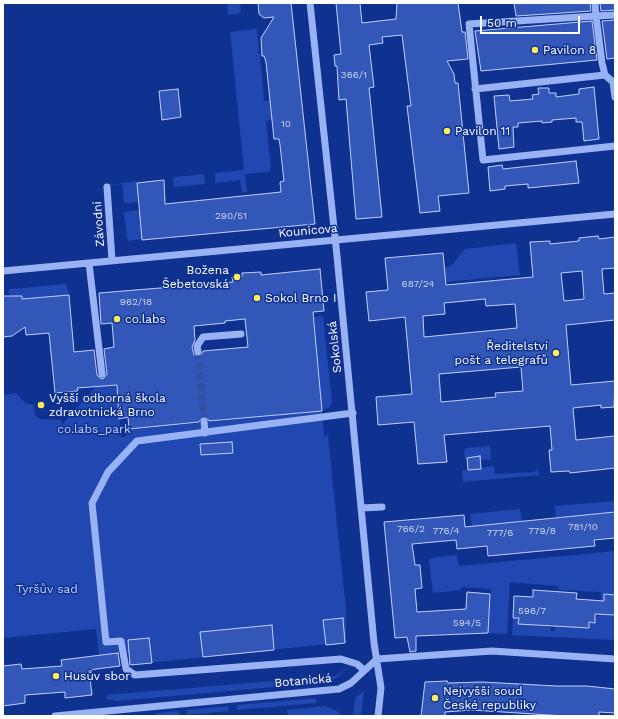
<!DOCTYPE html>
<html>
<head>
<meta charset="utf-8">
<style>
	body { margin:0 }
	#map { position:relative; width:618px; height:719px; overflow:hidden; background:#0f3190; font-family:"Work Sans",sans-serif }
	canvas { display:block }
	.frame { position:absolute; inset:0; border:4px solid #fff; pointer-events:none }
	.scale { position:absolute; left:480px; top:16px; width:100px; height:18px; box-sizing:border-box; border:2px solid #fff; border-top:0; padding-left:5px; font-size:12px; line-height:14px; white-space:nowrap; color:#fff; -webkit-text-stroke:3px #0f3190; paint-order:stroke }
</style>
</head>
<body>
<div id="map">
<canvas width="618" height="719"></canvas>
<div class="frame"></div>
<div class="scale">50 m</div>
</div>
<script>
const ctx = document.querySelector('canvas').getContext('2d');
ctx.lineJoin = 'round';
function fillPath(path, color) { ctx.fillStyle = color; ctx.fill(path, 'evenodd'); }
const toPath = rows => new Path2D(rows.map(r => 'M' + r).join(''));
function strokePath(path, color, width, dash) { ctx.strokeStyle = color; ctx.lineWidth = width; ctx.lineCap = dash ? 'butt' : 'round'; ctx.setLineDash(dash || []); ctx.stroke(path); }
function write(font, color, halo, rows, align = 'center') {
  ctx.font = font + ' "Work Sans",sans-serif'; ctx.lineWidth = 3; ctx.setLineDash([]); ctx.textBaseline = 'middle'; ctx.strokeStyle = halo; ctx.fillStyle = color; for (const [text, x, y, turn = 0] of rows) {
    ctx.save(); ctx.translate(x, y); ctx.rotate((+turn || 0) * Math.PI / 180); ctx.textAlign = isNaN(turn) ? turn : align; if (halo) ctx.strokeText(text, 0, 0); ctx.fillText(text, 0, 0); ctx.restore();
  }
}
const green = toPath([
	[227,3,240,3,241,10,239,14,228,15],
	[257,29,259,50,257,51,258,54,260,53,264,101,270,100,272,120,266,121,271,168,269,172,245,174,247,192,242,192,240,180,215,183,215,173,244,170,230,32],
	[204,174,205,184,174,187,173,178,175,177],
	[137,181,139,202,124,203,122,184,103,186],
	[140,210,142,239,129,241,127,238,124,212],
	[516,243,520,275,434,283,433,269,447,267,452,265,465,249],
	[65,284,67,286,69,295,22,299,22,296,14,297,8,292,10,289],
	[323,316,332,403,329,408,322,410,314,317],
	[97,374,102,374,117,388,121,437,126,437,126,430,322,411,324,436,328,435,337,525,346,609,346,642,130,665,129,653,99,655,96,629,3,638,3,395,16,393,25,403,34,405,35,415,40,419,61,420,62,425,97,385],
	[490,446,491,459,480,460,480,456,465,459,464,451,466,448],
	[494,466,495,474,535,472,537,468,539,475,463,482,462,471,464,470],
	[615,501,615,512,556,518,555,506],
	[520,509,522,521,472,526,470,514],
	[615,551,615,640,512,635,513,618,519,618,518,624,551,627,551,631,555,631,555,627,589,628,589,622,595,623,595,617,601,615,601,592,559,590,558,586,510,582,507,634,488,633,491,589,461,587,461,590,433,593,429,560,431,558,457,555,459,566],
	[350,667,336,678,319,683,116,701,107,699,107,695,335,676],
	[364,691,361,716,353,716,355,698],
	[316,698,316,703,237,710,237,705],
	[228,706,229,711,187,715,187,710],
	[325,706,337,711,342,716,288,716,287,710],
	[179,711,180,716,155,716,157,713]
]);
const building = toPath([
	[258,3,291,3,315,224,142,240,137,183,164,180,165,204,281,192,280,182,284,181,280,145,279,139,274,139,266,62,264,56,262,56,261,38,274,17,264,18,259,14,258,3],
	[336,3,360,3,362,23,396,19,397,3,458,3,462,32,465,32,468,59,447,61,454,74,455,83,458,83,469,193,438,196,440,211,420,213,407,106,411,106,402,35,382,37,383,43,369,45,374,87,369,88,370,97,382,217,356,219,346,99,339,100,337,66,335,66,334,55,341,54,336,3],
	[514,3,590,3,591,11,516,16,514,3],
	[600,3,615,3,615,10,601,11,600,3],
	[615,20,615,58,607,59,602,21,615,20],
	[592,21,597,60,481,71,475,31,592,21],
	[594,87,599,139,584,141,582,122,576,122,576,118,552,120,552,122,542,123,542,121,518,123,518,127,513,127,514,147,499,149,494,96,509,95,510,101,533,99,532,95,539,94,538,88,549,88,549,93,556,93,556,97,579,94,579,89,594,87],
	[178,89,181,117,162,120,159,91,178,89],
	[576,161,579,183,528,188,528,184,505,186,505,189,490,191,488,167,502,165,503,169,576,161],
	[598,236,599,239,615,237,615,268,602,269,604,294,615,293,615,320,566,325,571,385,615,381,614,407,601,408,601,405,573,408,576,440,615,436,615,468,570,473,569,471,551,472,549,450,552,450,550,426,444,435,447,462,418,464,414,422,378,425,376,397,412,394,405,317,369,321,366,292,388,290,385,258,443,253,446,285,533,277,530,242,550,241,550,244,579,241,579,238,598,236],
	[582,271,584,299,564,301,561,273,582,271],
	[485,299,486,306,515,304,517,328,424,337,423,316,445,314,444,303,485,299],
	[521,367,523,391,495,393,496,397,441,402,439,374,521,367],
	[320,269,324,311,313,312,322,411,209,421,206,417,203,416,199,422,129,429,128,417,119,419,117,385,77,388,78,391,55,393,49,333,26,335,25,327,12,336,3,337,3,296,22,296,22,299,69,295,74,352,94,350,97,375,100,378,103,379,107,374,104,349,114,347,112,323,101,324,99,293,233,282,232,277,242,277,242,273,261,272,261,275,320,269],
	[245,319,248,347,203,351,201,356,198,357,194,355,192,347,195,340,194,326,225,323,225,321,245,319],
	[232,442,233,453,201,455,200,444,232,442],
	[480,456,481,469,468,470,467,458,480,456],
	[615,512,615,538,594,540,595,546,488,556,487,546,457,549,456,540,412,544,415,565,420,565,422,588,415,589,417,612,466,609,467,592,490,594,488,633,416,636,416,651,410,652,407,637,395,638,384,522,464,515,465,527,615,512],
	[533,590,577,593,576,599,604,601,604,594,615,595,615,615,595,614,595,623,589,622,589,628,518,624,519,618,513,618,514,596,533,597,533,590],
	[343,618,345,643,326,645,323,620,343,618],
	[272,625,274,650,203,657,200,632,272,625],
	[149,638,152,663,130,665,128,640,149,638],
	[118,653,120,666,89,670,92,695,65,698,65,692,25,695,25,703,3,706,3,666,21,664,22,669,62,666,61,660,118,653],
	[447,681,448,683,482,682,556,686,587,686,615,689,615,713,599,712,599,716,564,716,472,710,445,712,445,716,421,716,425,682,447,681]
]);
const minorTunnel = toPath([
	[198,352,204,421]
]);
const minor = toPath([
	[310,3,337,256,374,643,381,688,378,716],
	[595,3,596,16,469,24,483,160,615,146],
	[615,15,596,16,602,63,605,75,613,82,615,97],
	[475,89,605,75],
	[107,187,112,260],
	[89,263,102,374],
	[3,271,615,214],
	[198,352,197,346,203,337,241,334],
	[353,413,137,441,108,472,92,503,106,642,121,641,126,669,135,675,341,659,357,664,364,670],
	[204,421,205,433],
	[362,508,382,507],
	[55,716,339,689,351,683,377,659,492,651,615,659]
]);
const markers = [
	[535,50,4,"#ffec5b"],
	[447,131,4,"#ffec5b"],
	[237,277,4,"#ffec5b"],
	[257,298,4,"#ffec5b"],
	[117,319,4,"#ffec5b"],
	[556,353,4,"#ffec5b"],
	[41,405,4,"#ffec5b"],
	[56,676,4,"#ffec5b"],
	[435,698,4,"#ffec5b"]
];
const numberNames = [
	["366/1",354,75],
	["10",286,124],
	["290/51",231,216],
	["687/24",418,284],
	["962/18",136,302],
	["781/10",583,527],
	["766/2",411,529],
	["776/4",446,531],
	["779/8",542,531],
	["777/6",500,533],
	["596/7",532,611],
	["594/5",467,623]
];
const poiNames = [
	["Pavilon 8",543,50],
	["Pavilon 11",455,131],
	["Božena",229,270,"right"],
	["Šebetovská",229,284,"right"],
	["Sokol Brno I",265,298],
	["co.labs",125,319],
	["Ředitelství",548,346,"right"],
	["pošt a telegrafů",548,360,"right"],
	["Vyšší odborná škola",49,398],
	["zdravotnická Brno",49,412],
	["Husův sbor",64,676],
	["Nejvyšší soud",443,691],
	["České republiky",443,705]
];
const streetNames = [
	["Závodní",99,224,-94],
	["Kounicova",308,231,-5],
	["Sokolská",335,347,-96],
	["Botanická",303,681,-5]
];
const parkNames = [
	["co.labs_park",94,429],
	["Tyršův sad",47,589]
];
fillPath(green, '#2048b0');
fillPath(building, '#3357b8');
strokePath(building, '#c0d1fe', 1);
strokePath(minorTunnel, '#3350a1', 7, [7, 3.5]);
strokePath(minor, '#99b2f3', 7);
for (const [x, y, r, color] of markers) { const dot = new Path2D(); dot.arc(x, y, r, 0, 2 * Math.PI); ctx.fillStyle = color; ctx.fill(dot); strokePath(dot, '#0f3190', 1.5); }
write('10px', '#ccd5ed', null, numberNames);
write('12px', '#fff', '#0f3190', poiNames, 'left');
write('12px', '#fff', '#0f3190', streetNames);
write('12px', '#c0d1fe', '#0f3190', parkNames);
</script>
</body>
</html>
